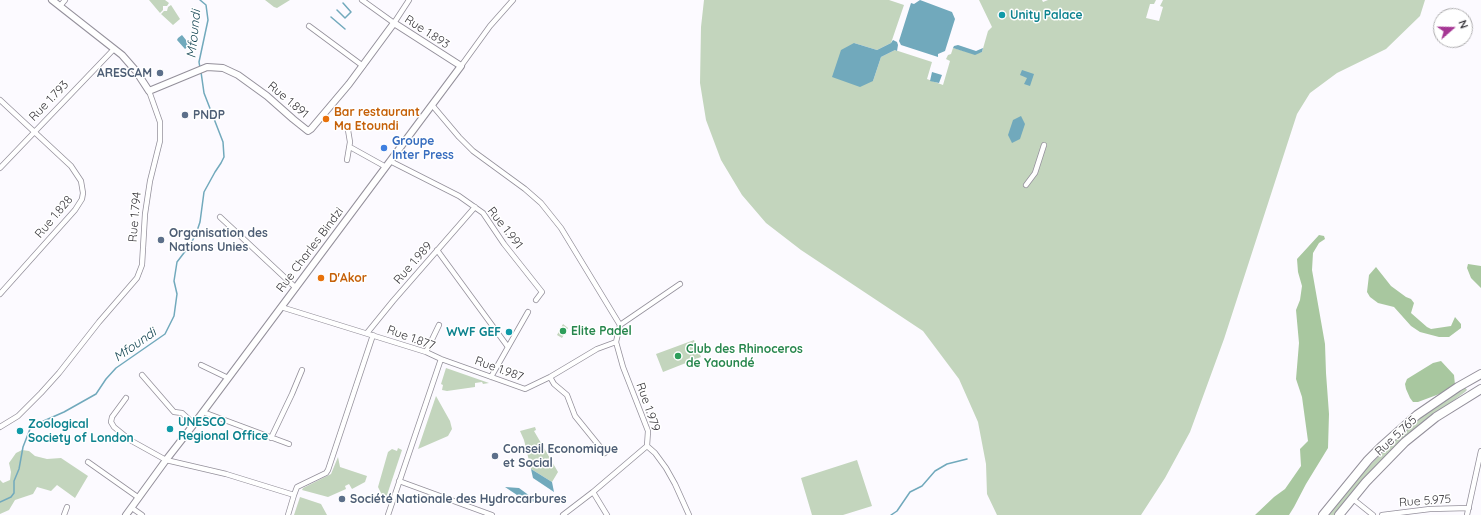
<!DOCTYPE html>
<html>
<head>
<meta charset="utf-8">
<style>
	body { margin:0 }
	#map { position:relative; width:1481px; height:515px; overflow:hidden; background:#fcfaff; font-family:Quicksand,sans-serif }
	canvas { display:block }
	.north { position:absolute; left:1433px; top:8px; width:40px; height:40px; box-sizing:border-box; background:#fff; border:1px solid #b0afb1; border-radius:50%; rotate:70deg; font-size:11px; font-weight:700; line-height:16px; text-align:center; color:#39373c }
	.north::after { content:''; display:block; margin:auto; width:14px; height:18px; background:#a63794; clip-path:polygon(50% 0,100% 100%,50% 72%,0 100%) }
</style>
</head>
<body>
<div id="map">
<canvas width="1481" height="515"></canvas>
<div class="north">N</div>
</div>
<script>
const ctx = document.querySelector('canvas').getContext('2d');
ctx.lineJoin = 'round';
function fillPath(path, color) { ctx.fillStyle = color; ctx.fill(path, 'evenodd'); }
const toPath = rows => new Path2D(rows.map(r => 'M' + r).join(''));
function strokePath(path, color, width, dash) { ctx.strokeStyle = color; ctx.lineWidth = width; ctx.lineCap = dash ? 'butt' : 'round'; ctx.setLineDash(dash || []); ctx.stroke(path); }
function write(font, color, halo, rows, align = 'center') {
  ctx.font = font + ' Quicksand,sans-serif'; ctx.lineWidth = 3; ctx.setLineDash([]); ctx.textBaseline = 'middle'; ctx.strokeStyle = halo; ctx.fillStyle = color; for (const [text, x, y, turn = 0] of rows) {
    ctx.save(); ctx.translate(x, y); ctx.rotate((+turn || 0) * Math.PI / 180); ctx.textAlign = isNaN(turn) ? turn : align; if (halo) ctx.strokeText(text, 0, 0); ctx.fillText(text, 0, 0); ctx.restore();
  }
}
const green = toPath([
	[149,0,165,0,169,3,167,6,163,6,163,10,160,13],
	[265,0,290,0,277,8,274,7],
	[704,0,889,0,904,5,891,43,877,50,854,43,873,81,881,57,895,50,932,62,927,79,943,85,950,61,946,59,948,55,951,54,953,48,975,54,982,52,988,31,992,27,979,0,1042,0,1043,2,1048,0,1156,0,1154,4,1150,4,1146,18,1159,21,1163,7,1160,6,1163,0,1425,0,1420,16,1386,49,1337,73,1310,93,1297,114,1224,339,1190,432,1165,478,1141,515,997,515,987,494,986,464,978,422,959,379,923,331,801,250,766,223,742,195,721,160,706,120,700,83,701,27],
	[171,5,180,19,173,25,161,14,164,11,167,11,168,7],
	[563,324,568,328,562,338,557,335],
	[694,340,701,357,663,372,656,354],
	[446,368,489,383,483,384,482,382,475,383,475,387,447,391,442,390,443,385,441,384],
	[1465,387,1467,390,1465,392,1434,415,1345,502,1335,515,1327,515,1361,474,1410,425,1438,404],
	[436,396,450,421,452,429,448,436,418,449],
	[535,427,536,430,534,431,558,472,552,482,531,469,524,440,520,431],
	[398,448,402,450,385,501,378,487,388,452,392,449,397,451],
	[22,450,29,451,35,456,47,459,61,458,88,476,75,498,57,485,51,491,37,487,33,494,15,500,9,510,0,514,0,480,3,483,10,480,11,472,9,463,16,453],
	[338,457,340,467,367,476,365,482,352,489,349,484,345,486,346,489,328,497,302,490,303,488,331,474],
	[857,460,872,506,843,515,812,515,801,478],
	[300,497,321,504,327,515,294,515]
]);
const forest = toPath([
	[1319,235,1324,236,1325,239,1319,243,1313,253,1312,270,1325,344,1326,373,1329,414,1328,448,1306,484,1294,507,1289,515,1255,515,1274,497,1285,489,1301,466,1300,449,1308,441,1302,397,1296,379,1299,343,1296,310,1300,300,1302,286,1298,272,1297,259],
	[1468,264,1481,266,1481,288,1471,278,1467,268],
	[1376,267,1391,286,1406,297,1411,299,1414,303,1411,313,1427,327,1431,329,1451,326,1455,317,1461,324,1461,328,1449,337,1439,337,1420,332,1411,326,1394,307,1378,303,1370,297,1367,292,1369,275],
	[1441,361,1454,375,1455,385,1442,393,1418,402,1413,402,1410,398,1406,389,1405,384,1407,379,1433,363]
]);
const water = toPath([
	[920,0,952,12,955,19,945,51,938,54,938,57,901,45,899,41,911,3,914,4],
	[182,35,190,45,185,49,177,40,178,38],
	[893,40,897,42,898,45,897,51,895,50,881,57,873,81,860,87,832,77,841,50,854,43,877,50,891,43],
	[958,45,976,51,983,48,982,52,975,55,953,48,954,46],
	[1022,70,1034,74,1030,86,1024,84,1027,78,1020,75],
	[932,72,942,75,939,83,930,81],
	[1021,116,1025,124,1020,139,1012,143,1008,135,1013,120],
	[531,469,552,482,554,492,533,478],
	[505,487,519,488,538,502,526,501]
]);
const stream = toPath([
	[200,0,206,5,208,20,199,62,200,68],
	[337,10,345,18,351,12,343,3],
	[331,17,345,29],
	[0,502,11,497,14,493,14,481,19,469,23,447,30,429,39,423,64,412,96,394,106,379,116,368,165,334,174,316,177,294,174,281,177,262,190,245,196,234,200,222,204,192,215,172,221,163,224,157,223,142,204,93,201,72],
	[891,515,897,511,910,492,922,486,935,471,947,464,967,459]
]);
const street = toPath([
	[362,0,394,23,409,0],
	[60,6,65,0],
	[309,26,363,66],
	[461,66,490,26,513,0],
	[0,100,71,166,81,181,83,193,82,199,75,210,0,294],
	[432,105,459,137,473,151,525,189,541,203,561,228,620,325,616,342,623,367,648,431,647,446],
	[350,147,386,167],
	[347,160,350,142,348,130],
	[390,161,459,196,483,213,504,244,542,292,536,300],
	[0,168,114,49],
	[1026,185,1035,173,1044,145],
	[220,217,296,288],
	[437,250,508,347],
	[281,307,426,352,441,359,525,389,550,377,597,349,616,342],
	[620,325,680,284],
	[367,333,393,301,475,207],
	[426,352,439,325],
	[201,365,228,378],
	[142,375,174,412,182,413,194,424],
	[491,377,528,312],
	[550,377,554,384,567,395,575,416,605,453],
	[126,398,112,417,111,422,114,427,130,440,166,460,226,474,294,495,297,487,326,473,328,470,373,335],
	[203,412,289,444],
	[0,427,18,416,41,393,59,373,99,322,137,278,142,265,145,214,150,181,160,141,160,122,149,91],
	[271,438,292,394,302,370],
	[647,446,655,453,666,468,675,484,689,515],
	[88,462,139,498],
	[399,481,492,515],
	[593,492,607,515],
	[1353,499,1373,515],
	[132,508,142,515],
	[64,515,67,507],
	[288,515,294,495],
	[388,515,441,359],
	[563,515,593,492,647,446],
	[1382,515,1430,509,1469,508],
	[1467,515,1481,451]
]);
const secondary = toPath([
	[52,0,122,55,136,71,149,91,207,67,223,68,238,75,267,96,293,119,308,131,311,129,349,84,394,23,461,66,194,424,166,460,126,515]
]);
const highway = toPath([
	[1323,515,1368,460,1381,447,1417,415,1458,387,1481,374],
	[1339,515,1366,482,1405,442,1436,417,1481,389]
]);
const markers = [
	[1002,15,4,"#0f9aa8"],
	[160,73,4,"#5c6f8a"],
	[185,115,4,"#5c6f8a"],
	[326,119,4,"#e8710a"],
	[384,148,4,"#3f7fe0"],
	[161,240,4,"#5c6f8a"],
	[321,278,4,"#e8710a"],
	[563,331,4,"#2e9e5b"],
	[509,332,4,"#0f9aa8"],
	[678,356,4,"#2e9e5b"],
	[170,429,4,"#0f9aa8"],
	[20,431,4,"#0f9aa8"],
	[495,456,4,"#5c6f8a"],
	[342,499,4,"#5c6f8a"]
];
const cultureNames = [
	["Unity Palace",1010,15],
	["WWF GEF",501,332,"right"],
	["UNESCO",178,422],
	["Regional Office",178,436],
	["Zoological",28,424],
	["Society of London",28,438]
];
const streetNames = [
	["Rue 1.893",427,32,33],
	["Rue 1.891",288,100,40],
	["Rue 1.793",49,101,-46],
	["Rue 1.828",54,217,-50],
	["Rue 1.794",135,217,-85],
	["Rue 1.991",505,228,52],
	["Rue Charles Bindzi",310,250,-53],
	["Rue 1.989",413,263,-49],
	["Rue 1.877",411,338,20],
	["Rue 1.987",499,369,20],
	["Rue 1.979",648,407,71],
	["Rue 5.765",1396,436,-43],
	["Rue 5.975",1425,501,-4]
];
const serviceNames = [
	["ARESCAM",152,73,"right"],
	["PNDP",193,115],
	["Organisation des",169,233],
	["Nations Unies",169,247],
	["Conseil Economique",503,449],
	["et Social",503,463],
	["Société Nationale des Hydrocarbures",350,499]
];
const foodNames = [
	["Bar restaurant",334,112],
	["Ma Etoundi",334,126],
	["D'Akor",329,278]
];
const shopNames = [
	["Groupe",392,141],
	["Inter Press",392,155]
];
const leisureNames = [
	["Elite Padel",571,331],
	["Club des Rhinoceros",686,349],
	["de Yaoundé",686,363]
];
const waterNames = [
	["Mfoundi",194,34,-84],
	["Mfoundi",135,345,-35]
];
fillPath(green, '#c3d5bd');
fillPath(forest, '#a8c79f');
fillPath(water, '#71a9bc');
strokePath(stream, '#71a9bc', 1.5);
strokePath(street, '#94909b', 6);
strokePath(secondary, '#94909b', 8);
strokePath(highway, '#94909b', 10);
strokePath(street, '#fff', 4.5);
strokePath(secondary, '#fff', 6);
strokePath(highway, '#fff', 8);
for (const [x, y, r, color] of markers) { const dot = new Path2D(); dot.arc(x, y, r, 0, 2 * Math.PI); ctx.fillStyle = color; ctx.fill(dot); strokePath(dot, '#fff', 1.5); }
write('bold 12px', '#0d838f', '#fff', cultureNames, 'left');
write('12px', '#39373c', '#fff', streetNames);
write('bold 12px', '#4e5e75', '#fff', serviceNames, 'left');
write('bold 12px', '#c56008', '#fff', foodNames, 'left');
write('bold 12px', '#366cbe', '#fff', shopNames, 'left');
write('bold 12px', '#27864d', '#fff', leisureNames, 'left');
write('italic 13px', '#0d3f4e', '#fff', waterNames);
</script>
</body>
</html>
